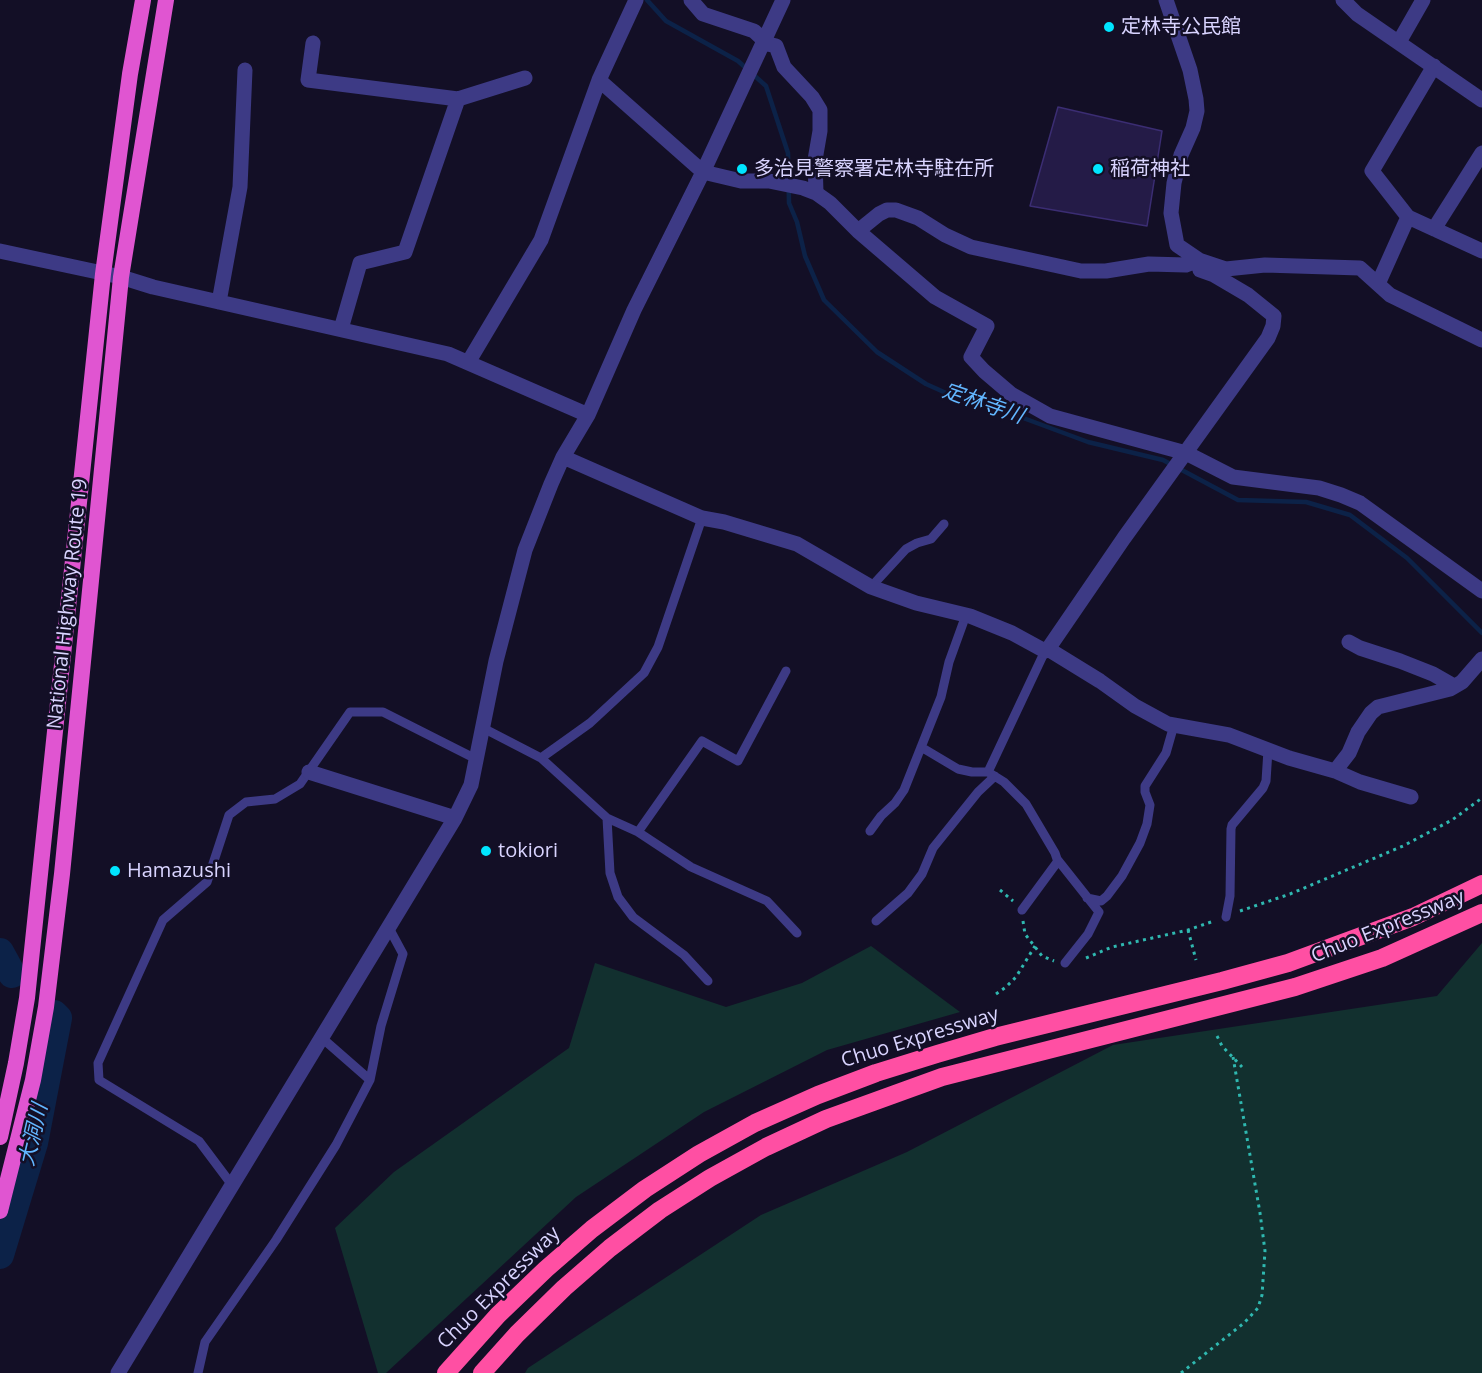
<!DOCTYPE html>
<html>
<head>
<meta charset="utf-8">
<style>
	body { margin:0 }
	canvas { display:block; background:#130f26 }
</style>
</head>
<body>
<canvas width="1482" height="1373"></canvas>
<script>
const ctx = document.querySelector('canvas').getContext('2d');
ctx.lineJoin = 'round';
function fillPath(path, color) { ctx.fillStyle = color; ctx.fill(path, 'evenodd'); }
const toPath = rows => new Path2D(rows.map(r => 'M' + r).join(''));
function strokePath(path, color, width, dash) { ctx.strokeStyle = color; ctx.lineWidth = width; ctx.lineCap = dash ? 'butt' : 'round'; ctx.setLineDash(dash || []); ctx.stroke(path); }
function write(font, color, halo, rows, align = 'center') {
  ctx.font = font + ' "Open Sans","Noto Sans JP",sans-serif'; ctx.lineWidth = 5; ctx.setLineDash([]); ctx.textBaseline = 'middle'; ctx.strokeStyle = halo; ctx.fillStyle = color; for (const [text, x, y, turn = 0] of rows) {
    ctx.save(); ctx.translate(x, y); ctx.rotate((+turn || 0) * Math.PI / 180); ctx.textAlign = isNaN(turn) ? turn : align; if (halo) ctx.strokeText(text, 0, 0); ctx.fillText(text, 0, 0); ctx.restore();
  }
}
const green = toPath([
	[1482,943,1482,1373,525,1373,528,1368,761,1215,907,1152,1113,1045,1437,996],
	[871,946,960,1012,827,1050,704,1112,576,1197,386,1373,378,1373,335,1228,394,1172,569,1048,595,963,726,1007,802,983]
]);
const stream = toPath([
	[647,0,666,21,738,61,766,86,788,153,789,203,797,222,805,256,824,300,877,352,926,384,964,401,999,409,1088,442,1163,460,1238,500,1306,502,1350,515,1407,558,1482,633]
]);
const river = toPath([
	[0,952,12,974],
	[0,1255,34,1143,58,1018,54,1014]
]);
const building = toPath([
	[1058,107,1162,131,1147,226,1030,206,1058,107]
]);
const path = toPath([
	[1000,890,1013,901],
	[1240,911,1290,894,1403,846,1452,820,1482,798],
	[1023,921,1025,934,1042,956,1054,961],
	[1188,930,1196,960],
	[1086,958,1112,947,1188,930,1214,921],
	[996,994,1006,987,1016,977,1035,946],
	[1217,1036,1222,1046,1242,1067],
	[1181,1373,1244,1323,1258,1308,1262,1295,1265,1251,1260,1213,1233,1057]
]);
const service = toPath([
	[871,587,906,549,917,543,931,539,944,524],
	[483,728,541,758,607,818,638,832,702,741,738,761,786,671],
	[921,747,958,769,972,772,988,772,1004,782,1026,804,1055,853,1057,859,1099,912,1088,934,1065,963],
	[541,758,590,723,644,673,658,647,702,518],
	[988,772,1045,651],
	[607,818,610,873,618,897,633,917,684,955,708,981],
	[870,831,881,816,895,803,904,790,941,697,949,662,966,615],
	[638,832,691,867,767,901,797,933],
	[1087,898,1101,901,1107,896,1122,876,1140,843,1147,824,1150,805,1145,792,1145,786,1166,753,1174,725],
	[1022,910,1058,861],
	[1226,917,1230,896,1231,829,1232,825,1263,788,1266,781,1268,750],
	[876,921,908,893,922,874,933,848,978,792,995,776],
	[322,1038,370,1080],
	[232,1185,199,1141,99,1080,98,1063,163,920,207,882,229,815,246,802,275,799,300,784,350,712,383,712,476,759],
	[198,1373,205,1342,276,1240,336,1145,370,1080,381,1026,403,954,389,928]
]);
const minor = toPath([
	[691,0,703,14,754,31,768,44,776,46,784,67,812,97,820,110,820,131,815,160,816,193],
	[1166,0,1190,70,1196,99,1197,111,1193,128,1181,155,1174,183,1171,213,1177,245,1199,260,1226,269,1265,265,1360,268,1390,295,1482,340],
	[1343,0,1357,14,1482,100],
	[1399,42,1423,0],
	[313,43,308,80,458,99],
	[1434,66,1372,171,1408,217,1482,251],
	[599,80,703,172,741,181,769,181,803,188,816,193,830,203,858,231,935,297,987,326,971,357,984,371,1011,394,1050,416,1186,453,1233,477,1319,488,1341,495,1360,503,1482,591],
	[1434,229,1482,153],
	[858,231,879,214,887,210,896,210,918,218,945,235,971,247,1081,271,1106,271,1149,264,1186,265,1199,260],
	[0,251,121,277,153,287,448,354,588,415],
	[1378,284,1408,217],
	[219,302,240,187,245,70],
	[341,329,360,263,405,252,458,99,525,78],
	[469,361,541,240,599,80,636,0],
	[563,457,702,518,724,522,797,544,871,587,916,603,970,616,1012,633,1045,651,1048,649,1100,681,1135,706,1168,724,1229,735,1289,758,1335,771,1360,782,1411,797],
	[1349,642,1360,648,1400,661,1433,674,1454,686],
	[1048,649,1124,538,1268,338,1273,326,1274,316,1248,295,1214,275,1200,270],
	[1335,771,1349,753,1358,732,1371,713,1378,707,1450,689,1462,682,1482,659],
	[309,772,455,818],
	[118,1373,455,818,471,785,496,661,525,550,551,484,563,457,588,415,634,310,703,172,783,0]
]);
const trunk = toPath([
	[0,1137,16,1063,27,998,103,274,130,74,143,0],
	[0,1211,33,1080,46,1007,62,874,121,277,166,0]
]);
const motorway = toPath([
	[446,1373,498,1315,546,1269,592,1229,645,1189,699,1154,755,1123,818,1095,876,1073,937,1054,995,1037,1222,981,1288,963,1413,917,1482,884],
	[482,1373,517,1334,564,1288,610,1248,660,1210,710,1178,766,1147,826,1119,942,1077,1295,987,1382,958,1482,913]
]);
const markers = [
	[1109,27,6,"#00e5ff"],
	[742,169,6,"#00e5ff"],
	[1098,169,6,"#00e5ff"],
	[486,851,6,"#00e5ff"],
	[115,871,6,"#00e5ff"]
];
const poiNames = [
	["定林寺公民館",1121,27],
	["多治見警察署定林寺駐在所",754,169],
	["稲荷神社",1110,169],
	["tokiori",498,851],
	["Hamazushi",127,871]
];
const streetNames = [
	["National Highway Route 19",68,604,-84],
	["Chuo Expressway",1388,927,-22],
	["Chuo Expressway",920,1038,-17],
	["Chuo Expressway",499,1288,-45]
];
const waterNames = [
	["定林寺川",983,404,19],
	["大洞川",34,1135,-77]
];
fillPath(green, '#12302f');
strokePath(stream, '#0c2248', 4.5);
strokePath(river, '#0c2248', 28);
fillPath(building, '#241b47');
strokePath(building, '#3b2d73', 1.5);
strokePath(path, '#2fb8b0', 3, [3, 4.5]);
strokePath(service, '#3d3a85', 9);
strokePath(minor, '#3d3a85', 15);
strokePath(trunk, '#e055d1', 16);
strokePath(motorway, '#ff4fa3', 18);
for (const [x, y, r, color] of markers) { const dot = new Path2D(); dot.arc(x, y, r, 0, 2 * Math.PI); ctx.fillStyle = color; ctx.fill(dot); strokePath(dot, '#130f26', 2); }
write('20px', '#d9d4ff', '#130f26', poiNames, 'left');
write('20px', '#d9d4ff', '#130f26', streetNames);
write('italic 21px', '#62b6ff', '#130f26', waterNames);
</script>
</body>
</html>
